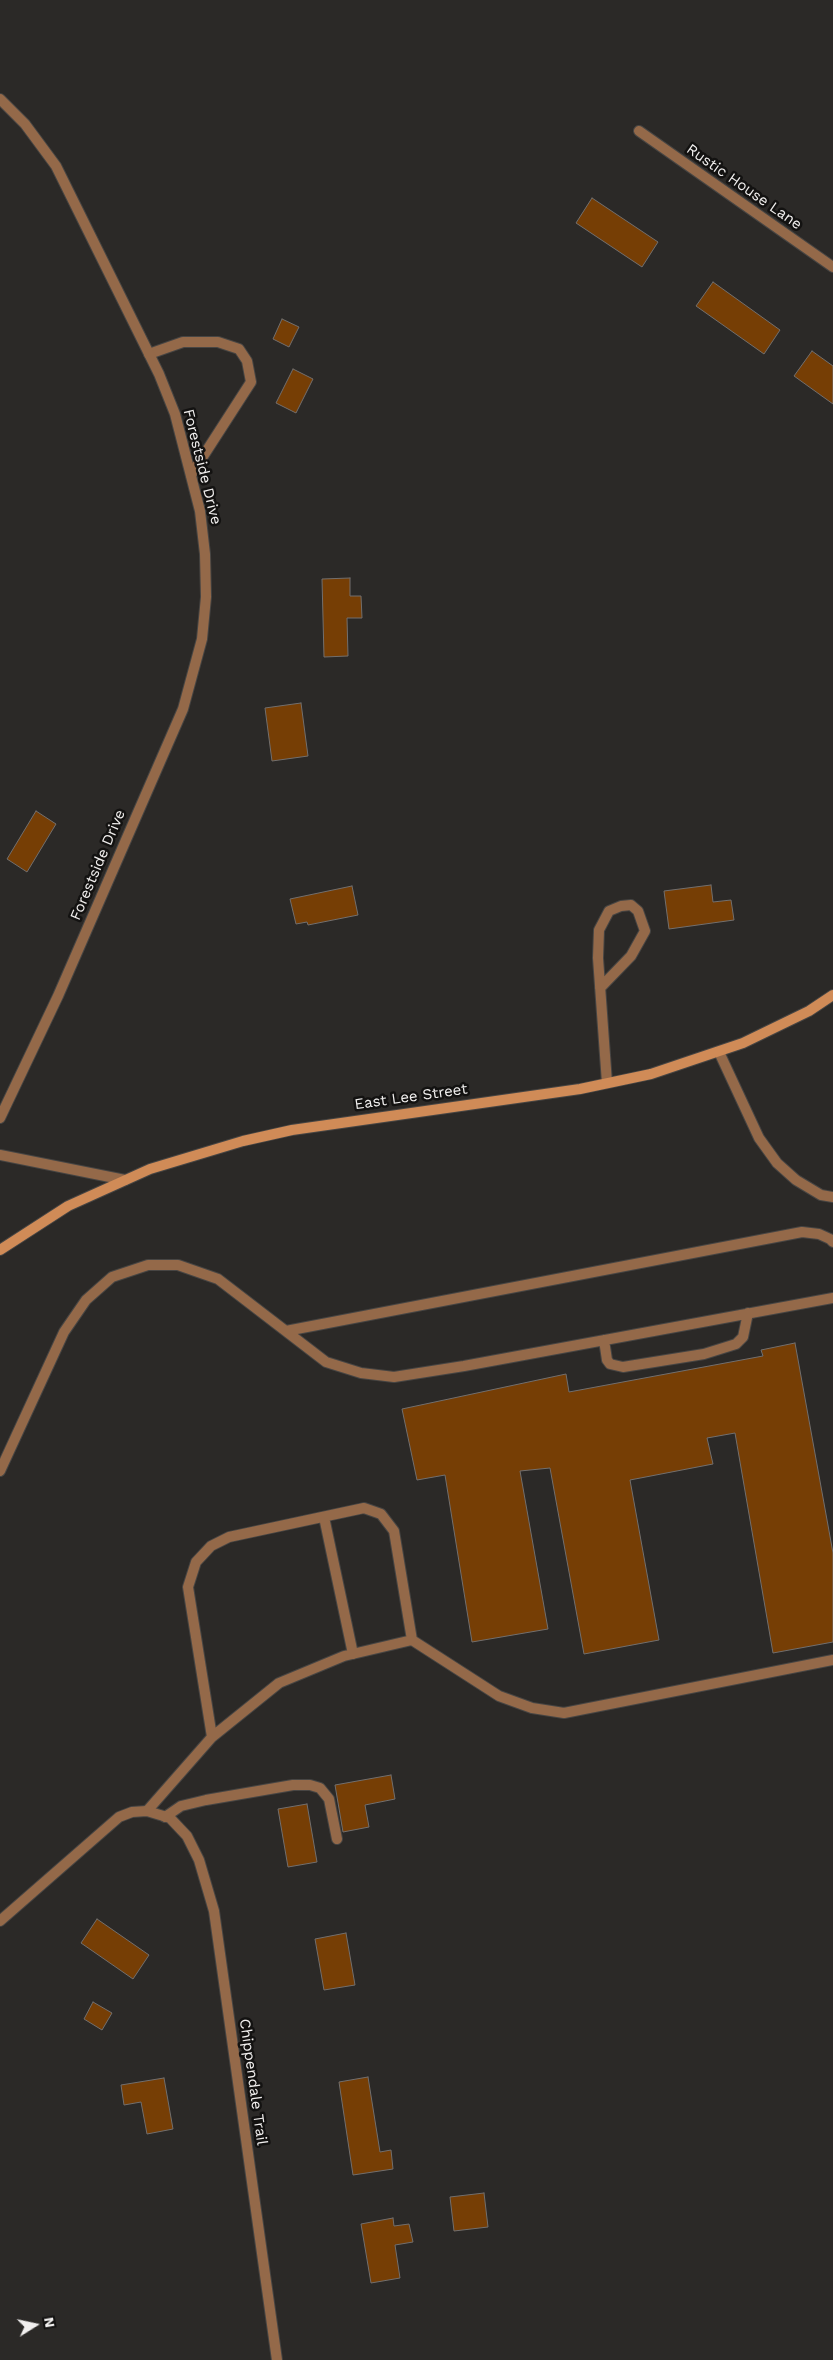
<!DOCTYPE html>
<html>
<head>
<meta charset="utf-8">
<style>
	body { margin:0 }
	#map { position:relative; width:833px; height:2360px; overflow:hidden; background:#2b2927; font-family:"Work Sans",sans-serif }
	canvas { display:block }
	.north { position:absolute; left:10px; top:2300px; width:50px; height:50px; -webkit-text-stroke:4px #131211; paint-order:stroke; rotate:80deg; font-size:14px; font-weight:700; line-height:20px; text-align:center; color:#f1efee }
	.north::after { content:''; display:block; margin:auto; width:18px; height:22px; background:#f1efee; clip-path:polygon(50% 0,100% 100%,50% 72%,0 100%) }
</style>
</head>
<body>
<div id="map">
<canvas width="833" height="2360"></canvas>
<div class="north">N</div>
</div>
<script>
const ctx = document.querySelector('canvas').getContext('2d');
ctx.lineJoin = 'round';
function fillPath(path, color) { ctx.fillStyle = color; ctx.fill(path, 'evenodd'); }
const toPath = rows => new Path2D(rows.map(r => 'M' + r).join(''));
function strokePath(path, color, width, dash) { ctx.strokeStyle = color; ctx.lineWidth = width; ctx.lineCap = dash ? 'butt' : 'round'; ctx.setLineDash(dash || []); ctx.stroke(path); }
function write(font, color, halo, rows, align = 'center') {
  ctx.font = font + ' "Work Sans",sans-serif'; ctx.lineWidth = 5; ctx.setLineDash([]); ctx.textBaseline = 'middle'; ctx.strokeStyle = halo; ctx.fillStyle = color; for (const [text, x, y, turn = 0] of rows) {
    ctx.save(); ctx.translate(x, y); ctx.rotate((+turn || 0) * Math.PI / 180); ctx.textAlign = isNaN(turn) ? turn : align; if (halo) ctx.strokeText(text, 0, 0); ctx.fillText(text, 0, 0); ctx.restore();
  }
}
const building = toPath([
	[592,198,658,242,642,267,576,223,592,198],
	[713,282,780,330,764,354,696,306,713,282],
	[282,319,299,327,289,347,273,339,282,319],
	[812,351,833,366,833,404,794,376,812,351],
	[293,369,313,379,296,413,276,403,293,369],
	[350,578,350,596,361,596,362,618,347,618,348,656,324,657,322,579,350,578],
	[301,703,308,756,272,761,265,708,301,703],
	[36,811,56,824,27,872,7,859,36,811],
	[711,885,713,902,731,900,734,920,669,929,664,891,711,885],
	[352,886,358,915,308,925,307,922,296,924,290,899,352,886],
	[795,1343,833,1553,833,1642,773,1653,735,1433,707,1438,713,1464,630,1480,659,1640,584,1654,550,1468,520,1471,548,1629,472,1642,445,1475,417,1480,402,1409,566,1374,569,1392,763,1356,761,1350,795,1343],
	[391,1775,395,1799,365,1805,369,1827,343,1832,335,1785,391,1775],
	[307,1804,317,1862,288,1867,278,1809,307,1804],
	[97,1919,149,1955,133,1979,81,1943,97,1919],
	[346,1933,355,1985,324,1990,315,1939,346,1933],
	[93,2002,112,2013,102,2030,84,2019,93,2002],
	[368,2077,380,2152,391,2150,393,2169,353,2175,339,2082,368,2077],
	[164,2078,173,2129,147,2134,141,2102,124,2105,121,2085,164,2078],
	[484,2193,488,2227,454,2231,450,2197,484,2193],
	[393,2218,394,2226,409,2224,413,2242,395,2245,400,2278,371,2283,361,2224,393,2218]
]);
const lane = toPath([
	[149,354,183,342,218,342,239,349,247,361,251,382,191,475],
	[600,988,631,956,645,931,638,911,631,905,621,906,609,911,599,930,598,958,607,1083],
	[719,1052,759,1138,777,1163,796,1180,821,1195,833,1197],
	[286,1331,802,1232,819,1234,830,1239,833,1242],
	[604,1340,607,1360,610,1364,623,1367,704,1354,736,1344,743,1337,748,1313],
	[0,1471,64,1332,86,1300,112,1277,148,1265,178,1265,218,1279,326,1362,361,1373,394,1377,464,1366,833,1298],
	[324,1517,353,1654],
	[412,1640,499,1696,532,1708,564,1713,833,1660],
	[147,1811,212,1737,279,1683,344,1656,412,1640,394,1531,381,1514,364,1508,229,1537,211,1546,196,1562,188,1587,212,1737],
	[165,1817,181,1806,206,1800,293,1785,310,1785,320,1788,329,1799,337,1839]
]);
const street = toPath([
	[0,99,25,124,56,166,159,374,175,414,200,511,205,554,206,597,202,639,183,709,58,996,0,1118],
	[639,131,833,267],
	[0,1155,125,1180],
	[0,1921,119,1817,132,1812,147,1811,170,1818,187,1836,199,1860,214,1911,277,2360]
]);
const secondary = toPath([
	[0,1250,68,1206,150,1169,243,1141,292,1130,580,1089,651,1074,743,1043,809,1011,833,995]
]);
const streetNames = [
	["Rustic House Lane",744,187,35],
	["Forestside Drive",202,467,76],
	["Forestside Drive",98,865,-67],
	["East Lee Street",411,1097,-8],
	["Chippendale Trail",253,2082,82]
];
fillPath(building, '#763e05');
strokePath(building, '#726f6e', 1);
strokePath(lane, '#474543', 12);
strokePath(street, '#474543', 12);
strokePath(secondary, '#474543', 12);
strokePath(lane, '#946949', 10);
strokePath(street, '#946949', 10);
strokePath(secondary, '#d08b57', 10);
write('15px', '#f1efee', '#131211', streetNames);
</script>
</body>
</html>
